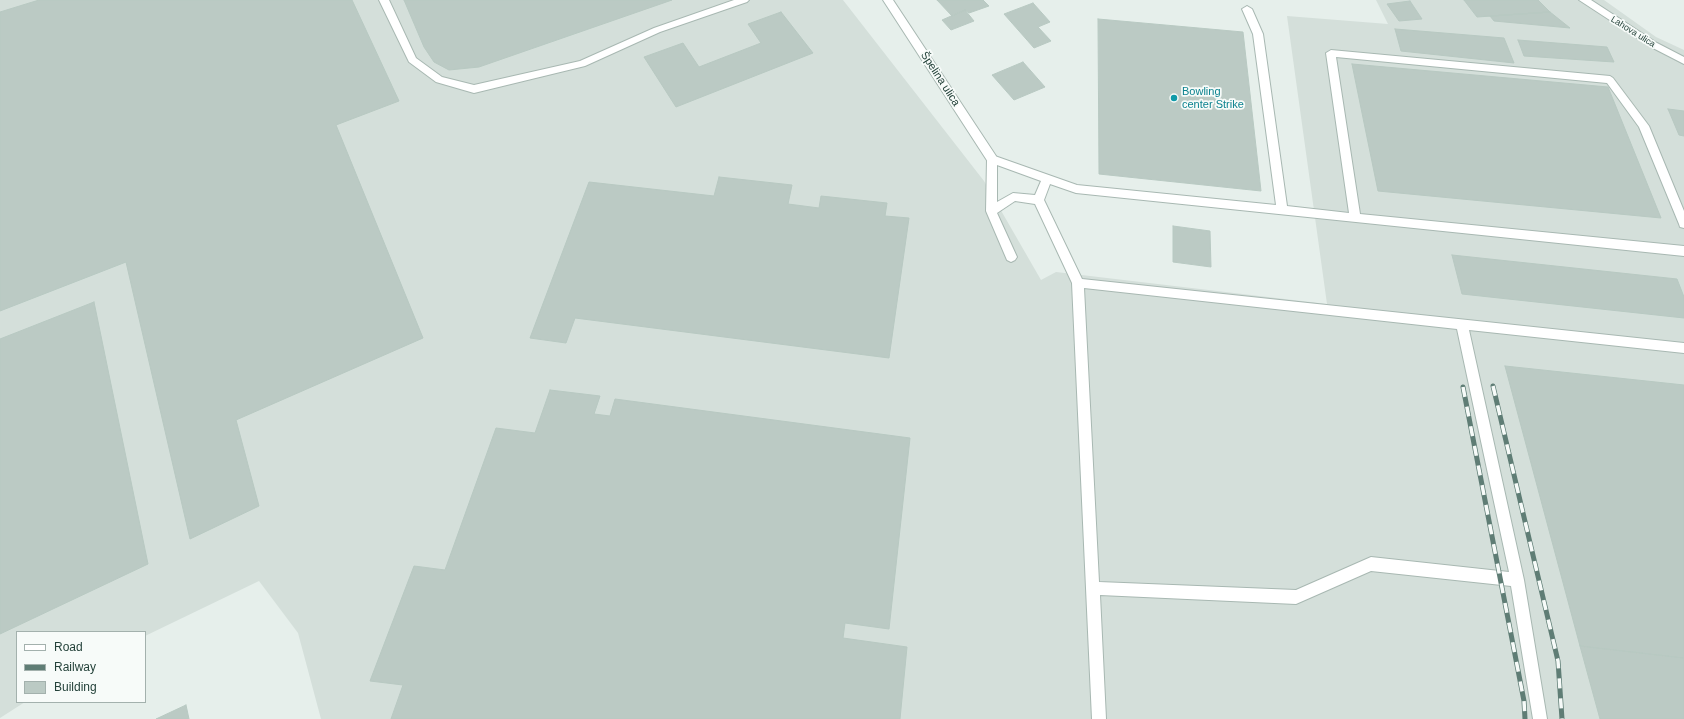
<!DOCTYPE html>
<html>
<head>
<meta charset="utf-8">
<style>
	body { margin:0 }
	#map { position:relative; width:1684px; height:719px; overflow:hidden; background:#e6efeb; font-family:Arial,sans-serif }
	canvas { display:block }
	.legend { position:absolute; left:16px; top:631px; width:130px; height:72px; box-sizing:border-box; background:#f7fbf9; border:1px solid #a3b1ad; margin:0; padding:5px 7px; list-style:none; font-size:12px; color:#24423a }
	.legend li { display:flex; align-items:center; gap:8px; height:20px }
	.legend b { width:20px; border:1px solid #a3b1ad }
</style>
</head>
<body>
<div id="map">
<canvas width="1684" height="719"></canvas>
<ul class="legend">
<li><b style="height:5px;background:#fff"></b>Road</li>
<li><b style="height:5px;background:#5f7d75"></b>Railway</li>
<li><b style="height:11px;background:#bbcac4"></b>Building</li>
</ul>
</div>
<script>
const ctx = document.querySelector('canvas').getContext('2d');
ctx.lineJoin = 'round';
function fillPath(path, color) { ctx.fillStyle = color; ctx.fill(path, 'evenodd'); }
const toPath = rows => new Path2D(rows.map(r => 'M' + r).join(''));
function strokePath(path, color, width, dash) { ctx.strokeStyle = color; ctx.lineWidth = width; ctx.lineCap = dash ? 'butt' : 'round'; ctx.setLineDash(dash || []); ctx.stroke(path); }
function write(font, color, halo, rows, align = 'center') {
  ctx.font = font + ' Arial,sans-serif'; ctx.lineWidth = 3.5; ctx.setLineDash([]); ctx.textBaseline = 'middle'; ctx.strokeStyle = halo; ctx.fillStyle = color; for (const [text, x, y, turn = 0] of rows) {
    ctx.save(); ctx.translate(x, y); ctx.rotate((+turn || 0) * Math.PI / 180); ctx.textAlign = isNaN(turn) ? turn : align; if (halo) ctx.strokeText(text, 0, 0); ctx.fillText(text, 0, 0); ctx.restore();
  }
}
const built = toPath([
	[0,0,843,0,984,181,1041,280,1056,272,1327,304,1287,16,1388,24,1376,0,1604,0,1656,37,1684,50,1684,719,321,719,298,633,259,581,145,636,145,632,17,632,17,702,25,702,0,718]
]);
const building = toPath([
	[39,0,352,0,399,101,336,125,423,338,236,420,259,506,190,539,126,262,0,311,0,12,39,0],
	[404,0,672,0,479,67,449,70,434,62,424,47,404,0],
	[937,0,983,0,989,6,969,13,965,10,952,16,937,0],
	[1464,0,1538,0,1550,12,1477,17,1464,0],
	[1410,1,1422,19,1399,21,1387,4,1410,1],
	[1033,3,1050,22,1038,27,1051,41,1034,48,1004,14,1033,3],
	[965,10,974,21,951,30,942,20,965,10],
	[781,12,813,53,676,107,644,57,683,43,699,67,761,43,748,24,781,12],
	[1550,12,1570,28,1494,21,1490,16,1550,12],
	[1098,19,1243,32,1261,191,1099,174,1098,19],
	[1395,29,1504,38,1514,63,1401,51,1395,29],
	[1518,40,1607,47,1614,62,1524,56,1518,40],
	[1023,62,1045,87,1014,100,992,75,1023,62],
	[1352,64,1608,87,1661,218,1378,191,1352,64],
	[1668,109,1684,111,1684,136,1679,135,1668,109],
	[719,177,792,185,788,204,819,208,821,196,887,203,885,216,909,218,889,358,575,318,566,343,530,338,589,182,714,196,719,177],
	[1173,226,1210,231,1211,267,1173,262,1173,226],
	[1452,255,1677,279,1684,297,1684,318,1462,294,1452,255],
	[94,302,148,564,0,634,0,339,94,302],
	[1505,366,1684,385,1684,658,1580,646,1505,366],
	[550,390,600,396,594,414,610,416,615,399,910,438,889,629,845,623,843,638,907,647,900,719,391,719,403,685,370,681,414,566,445,570,496,428,535,433,550,390],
	[1580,646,1684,658,1684,719,1600,719,1580,646],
	[186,705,189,719,156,719,186,705]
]);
const service = toPath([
	[379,0,389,0,416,58,442,77,474,85,580,61,654,28,734,0,749,0,747,2,660,32,585,66,474,93,436,82,409,62,379,0],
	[1247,6,1252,9,1263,34,1287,206,1349,213,1326,53,1331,50,1610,76,1613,78,1649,126,1684,211,1684,228,1680,227,1679,224,1639,127,1607,83,1336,57,1360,214,1684,246,1684,256,1076,193,1050,184,1044,200,1082,279,1684,343,1684,353,1469,330,1524,580,1547,719,1533,719,1511,586,1371,571,1296,604,1100,595,1106,719,1092,719,1072,283,1035,204,1015,201,997,213,1017,257,1015,260,1011,262,1007,260,986,211,987,159,992,155,1077,185,1276,205,1253,34,1242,9,1247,6],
	[997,165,1041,181,1035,195,1013,193,997,202,997,165],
	[1084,288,1457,329,1509,572,1371,557,1296,590,1099,582,1084,288]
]);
const minor = toPath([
	[883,0,893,0,996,156,997,159,996,162,988,162,883,0],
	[1579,0,1591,0,1657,43,1684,57,1684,64,1651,47,1579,0]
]);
const rail = toPath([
	[1493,386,1558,661,1562,719],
	[1463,387,1524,701,1525,719]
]);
const markers = [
	[1174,98,4,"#0f9aa8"]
];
const farStreetnames = [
	["Lahova ulica",1633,32,32]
];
const streetNames = [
	["Špelina ulica",940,79,57]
];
const cultureNames = [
	["Bowling",1182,92],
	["center Strike",1182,105]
];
fillPath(built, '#d4dfda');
fillPath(building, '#bbcac4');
strokePath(building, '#b8c9c2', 1);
strokePath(service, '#a8b8b2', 2);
strokePath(minor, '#a8b8b2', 2);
fillPath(service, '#fff');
fillPath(minor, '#fff');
strokePath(rail, '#5f7d75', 5);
strokePath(rail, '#f7fbf9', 3.5, [10]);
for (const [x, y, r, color] of markers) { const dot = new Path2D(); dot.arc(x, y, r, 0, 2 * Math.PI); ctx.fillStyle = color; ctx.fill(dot); strokePath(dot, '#f7fbf9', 1.5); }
write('9px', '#24423a', '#f7fbf9', farStreetnames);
write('11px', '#24423a', '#f7fbf9', streetNames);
write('11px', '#0d838f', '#f7fbf9', cultureNames, 'left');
</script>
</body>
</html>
